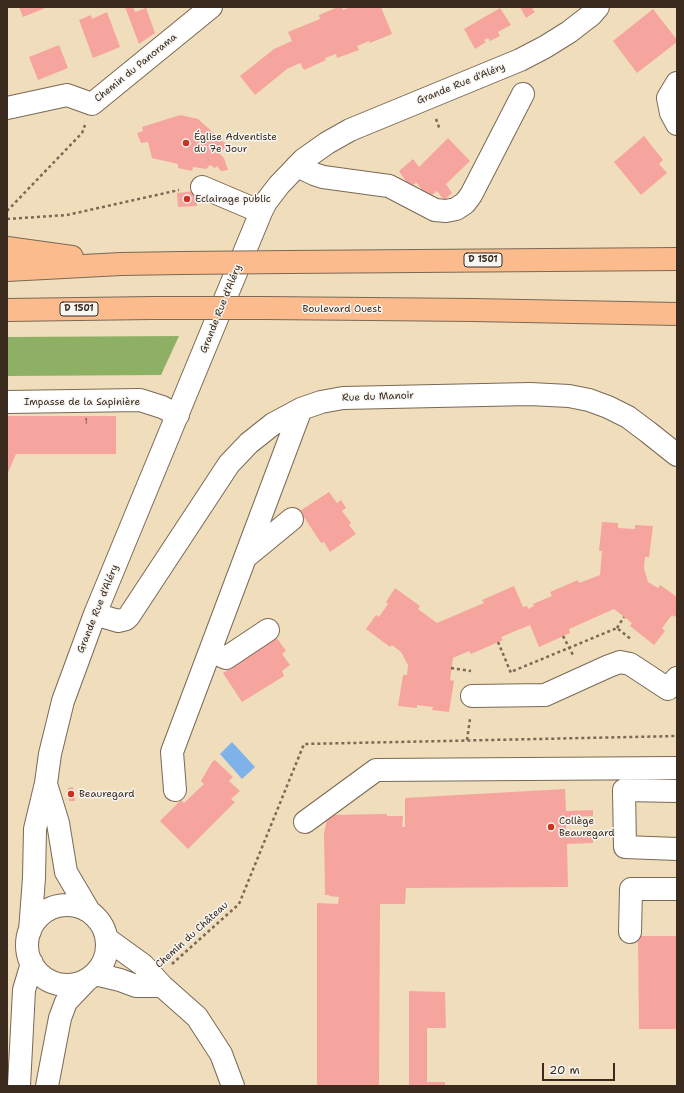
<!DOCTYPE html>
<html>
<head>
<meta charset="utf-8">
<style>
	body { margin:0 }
	#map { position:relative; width:684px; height:1093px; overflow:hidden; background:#f0ddbc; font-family:"Shantell Sans",sans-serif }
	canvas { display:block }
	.frame { position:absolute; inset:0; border:8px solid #3b2a1e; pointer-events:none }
	.scale { position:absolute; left:542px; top:1063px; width:73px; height:18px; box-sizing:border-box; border:2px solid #3b2a1e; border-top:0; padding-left:5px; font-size:12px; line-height:14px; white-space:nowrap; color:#3b2a1e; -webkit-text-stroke:3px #f6f6f2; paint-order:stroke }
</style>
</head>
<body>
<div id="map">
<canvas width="684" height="1093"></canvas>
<div class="frame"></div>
<div class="scale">20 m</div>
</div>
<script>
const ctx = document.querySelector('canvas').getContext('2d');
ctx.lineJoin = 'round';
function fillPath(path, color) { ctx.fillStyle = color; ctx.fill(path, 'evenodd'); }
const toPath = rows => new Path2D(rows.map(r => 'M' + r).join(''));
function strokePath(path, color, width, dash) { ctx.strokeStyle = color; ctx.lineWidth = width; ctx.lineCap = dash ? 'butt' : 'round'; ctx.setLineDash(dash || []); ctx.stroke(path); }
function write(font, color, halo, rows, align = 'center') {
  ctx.font = font + ' "Shantell Sans",sans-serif'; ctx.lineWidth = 3; ctx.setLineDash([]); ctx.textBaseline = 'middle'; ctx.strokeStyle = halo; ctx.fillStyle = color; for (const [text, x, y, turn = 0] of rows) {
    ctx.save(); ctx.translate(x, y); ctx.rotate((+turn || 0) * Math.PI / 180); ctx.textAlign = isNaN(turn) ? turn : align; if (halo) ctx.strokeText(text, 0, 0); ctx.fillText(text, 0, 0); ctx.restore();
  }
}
const forest = toPath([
	[179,336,161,375,7,376,7,337]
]);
const water = toPath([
	[232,742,255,767,242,779,220,754]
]);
const building = toPath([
	[19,7,48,7,23,17],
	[125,7,133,7,135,12,146,8,155,33,139,44],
	[338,7,342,7,343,10,350,7,381,7,392,34,370,43,369,41,357,46,359,50,337,58,336,54,325,58,326,60,304,70,300,63,287,69,255,95,240,76,274,49,292,41,288,32,320,19,319,15],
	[520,7,536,7,532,9,535,12,526,18],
	[500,8,511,25,498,32,500,36,490,41,488,38,484,40,486,42,475,49,464,29],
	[653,9,677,40,677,42,637,73,613,41],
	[107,12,120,47,93,58,79,20,91,15,92,19],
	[59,45,68,68,38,80,29,57],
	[180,115,198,119,227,145,220,154,224,158,228,170,221,171,217,166,215,168,210,165,206,169,193,167,192,171,178,168,178,164,152,158,148,142,141,143,137,133,143,131,142,127],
	[644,136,663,160,659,164,667,173,641,195,614,162],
	[448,138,470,161,446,184,452,193,444,200,437,191,431,196,425,194,416,182,415,184,409,186,399,171,413,159,419,167],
	[196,191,197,206,178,207,177,193],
	[7,416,116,416,116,454,16,454,7,475],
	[329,492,337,503,341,500,346,508,342,511,351,523,349,525,356,534,330,552,324,542,321,543,300,511],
	[602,522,618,523,618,528,635,529,635,525,653,526,649,557,645,557,644,568,648,582,658,588,660,585,677,597,677,614,675,617,672,615,662,628,665,631,654,645,630,626,632,623,614,609,569,629,570,633,539,647,530,625,501,637,503,640,471,654,469,651,453,658,450,680,454,681,449,712,432,710,433,707,417,705,417,708,398,706,403,675,407,675,408,665,401,652,392,645,390,647,366,629,376,615,379,617,388,604,386,602,395,588,420,606,418,609,437,623,484,603,482,600,514,586,523,607,527,606,528,609,534,606,533,604,552,596,550,592,578,580,579,583,600,575,602,551,599,551],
	[274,634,286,651,282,654,290,665,282,671,284,676,242,702,223,673,256,651,254,647],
	[215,760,233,777,229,781,240,791,231,799,235,802,188,849,160,821,181,800,184,803,204,784,201,781,212,762],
	[73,787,75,801,69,801,68,788],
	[565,789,566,811,593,810,593,816,566,817,566,834,593,832,593,843,567,844,568,887,406,888,405,904,380,904,379,1086,317,1086,317,903,338,904,339,897,329,896,329,895,325,895,324,833,328,815,387,814,387,816,403,816,402,827,405,827,405,798],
	[638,936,677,936,677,1029,639,1029],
	[409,991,445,992,446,1028,427,1028,427,1082,445,1082,445,1086,409,1086]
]);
const path = toPath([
	[436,119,440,130],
	[7,211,82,133,85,125],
	[7,219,67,215,179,190],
	[617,628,624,617],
	[563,636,574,657],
	[498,642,511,673],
	[451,668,471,671],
	[513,671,617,628,632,640],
	[467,740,470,719],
	[172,964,239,904,304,744,677,736]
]);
const minor = toPath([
	[677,83,668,98,671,113,677,124],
	[7,108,67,95,92,104,211,7],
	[297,166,314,174,323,177,389,186,435,210,446,211,456,209,465,203,471,195,523,94],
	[202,187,261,212],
	[7,402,140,400,162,407,178,415],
	[247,556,292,519],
	[95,614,118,621,126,619,129,616,229,464,249,443,273,424,301,409,321,402,343,398,530,394,569,396,589,400,608,407,628,417,648,432,677,455],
	[210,651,226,658,268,630],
	[472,696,545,695,609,666,620,662,630,664,668,689,677,678],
	[46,784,58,823,66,872,89,911],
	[175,790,172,752,301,409],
	[677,791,624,790,625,847,677,849],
	[305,822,376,770,677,768],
	'27 945a40 40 0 1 1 80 0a40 40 0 1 1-80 0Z',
	[30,931,34,878,35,829,46,783,50,754,63,701,95,614,261,212,266,202,279,185,303,160,327,143,350,130,520,60,545,47,569,32,591,15,598,7],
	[630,932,631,889,677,889],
	[107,939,143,965,162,986,197,1017,221,1054,233,1086],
	[95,974,120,980,136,986,162,986],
	[19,1086,24,990,32,963],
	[47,1086,60,1018,66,1002,86,981]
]);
const highway = toPath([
	[7,248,72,257],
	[289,262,677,259],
	[7,270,121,264,182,263],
	[265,308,473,310,677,314],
	[7,310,152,308]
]);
const highwayBridge = toPath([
	[182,263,289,262],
	[152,308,265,308]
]);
const markers = [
	[186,143,4,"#c8321e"],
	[187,199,4,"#c8321e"],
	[71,794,4,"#c8321e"],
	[551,827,4,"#c8321e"]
];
const numberNames = [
	["1",86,422]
];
const shields = [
	[483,260,38],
	[79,309,38]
];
const shieldNames = [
	["D 1501",483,260],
	["D 1501",79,309]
];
const streetNames = [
	["Chemin du Panorama",136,68,-39],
	["Grande Rue d'Aléry",461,84,-22],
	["Grande Rue d'Aléry",221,309,-68],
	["Boulevard Ouest",342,309],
	["Rue du Manoir",378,397,-2],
	["Impasse de la Sapinière",82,402],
	["Grande Rue d'Aléry",98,609,-68],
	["Chemin du Château",192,935,-42]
];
const poiNames = [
	["Église Adventiste",194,137],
	["du 7e Jour",194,149],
	["Eclairage public",195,199],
	["Beauregard",79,794],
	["Collège",559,821],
	["Beauregard",559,833]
];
fillPath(forest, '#8eb064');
fillPath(water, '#7fb1eb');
fillPath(building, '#f5a59d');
strokePath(minor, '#7a6955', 24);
strokePath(highway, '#7a6955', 24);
strokePath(path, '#7a6955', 2.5, [3, 3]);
strokePath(minor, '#fff', 22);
strokePath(highway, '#fbbb8d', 22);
strokePath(highwayBridge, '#7a6955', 24, []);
strokePath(highwayBridge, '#fbbb8d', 22);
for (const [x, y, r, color] of markers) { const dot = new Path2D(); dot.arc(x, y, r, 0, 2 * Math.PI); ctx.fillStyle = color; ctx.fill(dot); strokePath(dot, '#f6f6f2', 1.5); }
write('8px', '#6a493e', null, numberNames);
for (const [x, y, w] of shields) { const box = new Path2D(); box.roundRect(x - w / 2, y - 7, w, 14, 3); ctx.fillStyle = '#f6f6f2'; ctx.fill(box); strokePath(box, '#3b2a1e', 1); }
write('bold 9px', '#3b2a1e', null, shieldNames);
write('10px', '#3b2a1e', '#f6f6f2', streetNames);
write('10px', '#3b2a1e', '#f6f6f2', poiNames, 'left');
</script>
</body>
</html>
